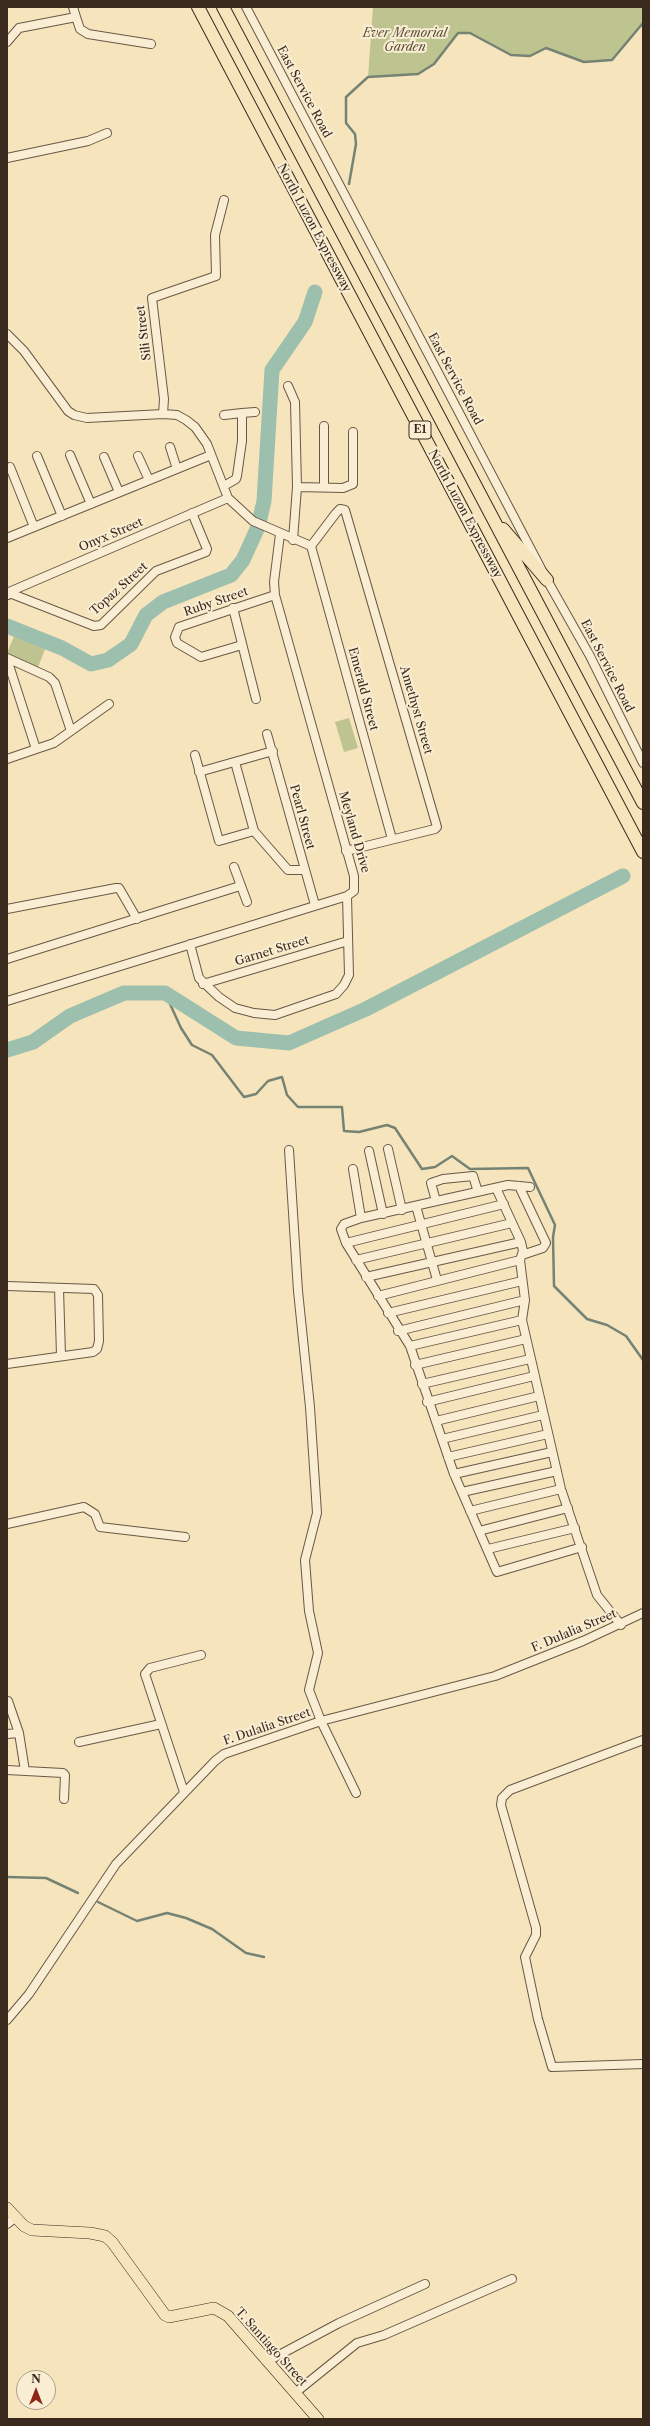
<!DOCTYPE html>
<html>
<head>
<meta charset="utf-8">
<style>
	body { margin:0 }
	#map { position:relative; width:650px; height:2426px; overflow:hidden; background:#f6e4bc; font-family:"Libre Caslon Text",serif }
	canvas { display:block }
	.frame { position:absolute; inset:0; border:8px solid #3a2a1e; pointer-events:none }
	.north { position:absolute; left:16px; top:2370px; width:40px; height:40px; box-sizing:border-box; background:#f9edd3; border:1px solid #ad9f8b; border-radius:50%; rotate:0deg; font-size:11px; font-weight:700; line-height:16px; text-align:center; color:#3a2a1e }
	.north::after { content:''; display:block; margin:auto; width:14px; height:18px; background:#8f2418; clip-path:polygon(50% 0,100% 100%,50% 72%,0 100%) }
</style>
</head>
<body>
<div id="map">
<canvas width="650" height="2426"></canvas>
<div class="frame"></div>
<div class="north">N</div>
</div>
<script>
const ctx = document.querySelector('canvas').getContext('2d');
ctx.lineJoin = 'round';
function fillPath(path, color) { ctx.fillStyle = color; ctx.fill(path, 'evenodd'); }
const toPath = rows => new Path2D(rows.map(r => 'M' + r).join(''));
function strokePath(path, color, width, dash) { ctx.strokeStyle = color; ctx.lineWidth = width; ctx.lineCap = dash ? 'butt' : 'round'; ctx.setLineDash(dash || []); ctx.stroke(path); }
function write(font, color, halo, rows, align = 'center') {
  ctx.font = font + ' "Libre Caslon Text",serif'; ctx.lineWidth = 4; ctx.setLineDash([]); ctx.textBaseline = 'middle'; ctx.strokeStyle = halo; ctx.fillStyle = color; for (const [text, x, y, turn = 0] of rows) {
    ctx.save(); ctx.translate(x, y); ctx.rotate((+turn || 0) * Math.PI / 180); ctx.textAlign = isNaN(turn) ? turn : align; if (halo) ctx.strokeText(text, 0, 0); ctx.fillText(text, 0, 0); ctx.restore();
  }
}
const green = toPath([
	[373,7,643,7,643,23,612,60,584,62,546,48,530,56,511,55,470,33,458,33,434,64,418,74,368,77],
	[15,634,46,647,38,667,7,653],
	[349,718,358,748,344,752,335,722]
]);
const stream = toPath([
	[349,184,356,144,355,134,346,123,346,97,368,77,418,74,434,64,458,33,470,33,511,55,530,56,546,48,584,62,612,60,643,23],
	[165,993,181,1028,192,1045,212,1055,244,1097,256,1094,268,1081,282,1077,287,1095,298,1107,342,1107,344,1131,359,1132,387,1125,395,1128,422,1169,435,1167,452,1156,470,1169,528,1168,555,1225,553,1237,554,1286,587,1319,607,1325,626,1336,643,1360],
	[7,1877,46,1878,78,1893],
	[98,1902,137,1921,167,1913,186,1918,212,1929,246,1953,264,1957]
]);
const river = toPath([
	[7,626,62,648,91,664,108,660,131,644,146,615,163,602,231,575,243,560,258,527,264,501,272,370,305,322,315,292],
	[7,1050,33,1042,70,1016,124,993,165,993,236,1038,289,1043,366,1009,623,876]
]);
const minor = toPath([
	[73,7,76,17],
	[246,7,547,580,590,656,643,763],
	[7,42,19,28,76,17,80,29,88,34,151,44],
	[7,158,88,141,107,133],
	[7,334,24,351,68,411,74,415,87,418,163,414,177,415,186,420,195,427,207,444,228,498,253,521,311,546],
	[288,386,295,402,297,487,293,540],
	[163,414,164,399,152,298,216,276,215,235,224,200],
	[224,415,242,413],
	[324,426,324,487],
	[170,447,177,469],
	[70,455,91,504],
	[37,456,62,516],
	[138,456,149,480],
	[104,457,119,492],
	[10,467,34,527],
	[224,486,236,479,237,476,242,441,242,413,255,412],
	[297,487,343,488,353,484,353,432],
	[7,538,211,455],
	[311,546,336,513,340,509,345,510,437,827,435,829,346,851],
	[311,546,392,839],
	[7,592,94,626,101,625,156,571,206,552,207,549,192,513],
	[8,595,9,592,228,498],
	[233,608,256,699],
	[242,645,201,657,177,643,175,637,179,627,275,595],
	[7,658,49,677,55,683,71,731],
	[7,659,36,749],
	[267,734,315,905],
	[195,755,219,841,254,831],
	[7,759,54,743,109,704],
	[235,762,254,831,288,870,304,870],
	[199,772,273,751],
	[234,867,247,902],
	[7,909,116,888,119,888,137,919],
	[190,944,199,978,219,997,235,1008,254,1013,275,1015,336,994,344,985,349,975,347,896],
	[7,959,240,886],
	[203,984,348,941],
	[7,1001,347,896,354,891,354,876,275,595,274,582,280,534],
	[388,1149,402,1210],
	[289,1150,298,1291,310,1407,317,1513,305,1560,309,1611,318,1653,309,1690,321,1721,356,1793],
	[369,1151,383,1214],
	[353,1169,361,1218],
	[519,1186,546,1243,543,1248,522,1255],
	[530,1187,508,1185,361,1218,344,1224,341,1229,346,1243,410,1346,454,1474,497,1572,582,1547],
	[496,1188,521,1242,523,1251,520,1260,525,1300,522,1320,561,1489,597,1595,621,1625],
	[436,1201,431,1183,443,1179,473,1176,478,1192],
	[416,1206,437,1280],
	[346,1243,504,1204],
	[356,1260,512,1223],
	[366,1277,521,1242],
	[7,1286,94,1289,98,1295,99,1341,97,1349,93,1352,7,1364],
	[59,1288,61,1356],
	[378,1296,520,1260],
	[388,1313,522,1281],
	[398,1331,525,1300],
	[410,1346,522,1320],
	[415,1365,526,1339],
	[422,1384,530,1359],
	[427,1402,534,1376],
	[436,1421,539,1396],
	[442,1439,543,1415],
	[448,1457,548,1434],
	[454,1474,552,1452],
	[462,1492,557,1471],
	[470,1511,561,1489],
	[7,1524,84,1507,95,1514,100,1527,185,1537],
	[479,1531,568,1508],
	[488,1549,575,1528],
	[8,1701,19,1733,25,1771],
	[7,1734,19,1733],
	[643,1740,510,1790,502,1798,501,1805,536,1928,536,1935,525,1957,538,2019,552,2067,643,2064],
	[79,1742,161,1724],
	[7,1770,63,1773,65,1775,64,1799],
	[184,1792,145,1674,150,1668,201,1655],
	[7,2020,29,1994,116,1864,215,1761,224,1754,321,1721,495,1676,583,1641,643,1613],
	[7,2224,16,2217],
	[268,2361,339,2323,425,2284],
	[295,2393,357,2343,384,2335,512,2279]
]);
const major = toPath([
	[7,2208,24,2226,32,2230,90,2233,105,2236,112,2242,165,2315,169,2317,214,2308,228,2316,318,2419]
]);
const highway = toPath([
	[198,7,643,852],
	[223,7,643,803],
	[503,529,547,580]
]);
const shields = [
	[420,430,22]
];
const shieldNames = [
	["E1",420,430]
];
const parkNames = [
	["Ever Memorial",405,34],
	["Garden",405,48]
];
const streetNames = [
	["East Service Road",304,92,62],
	["North Luzon Expressway",314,228,62],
	["Sili Street",144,333,-97],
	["East Service Road",455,379,62],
	["North Luzon Expressway",465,514,62],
	["Onyx Street",111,535,-23],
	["Topaz Street",119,589,-42],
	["Ruby Street",216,602,-19],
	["East Service Road",607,666,63],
	["Emerald Street",363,689,75],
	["Amethyst Street",416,710,74],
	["Pearl Street",302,817,75],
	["Meyland Drive",354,832,74],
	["Garnet Street",272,951,-17],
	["F. Dulalia Street",574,1631,-23],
	["F. Dulalia Street",267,1727,-19],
	["T. Santiago Street",271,2347,48]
];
fillPath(green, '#bec48f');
strokePath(stream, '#758374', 2.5);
strokePath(river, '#9dbfad', 15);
strokePath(minor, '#695846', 10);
strokePath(major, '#3a2a1e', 12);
strokePath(highway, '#3a2a1e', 14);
strokePath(minor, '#f9edd3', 8);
strokePath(major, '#f6e4bc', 11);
strokePath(highway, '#f6e4bc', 12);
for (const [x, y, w] of shields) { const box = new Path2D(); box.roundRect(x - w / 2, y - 9, w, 18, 3); ctx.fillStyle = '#f9edd3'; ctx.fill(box); strokePath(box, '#3a2a1e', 1); }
write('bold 11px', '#3a2a1e', null, shieldNames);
write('italic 12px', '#5b503a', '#f9edd3', parkNames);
write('12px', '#3a2a1e', '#f9edd3', streetNames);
</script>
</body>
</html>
